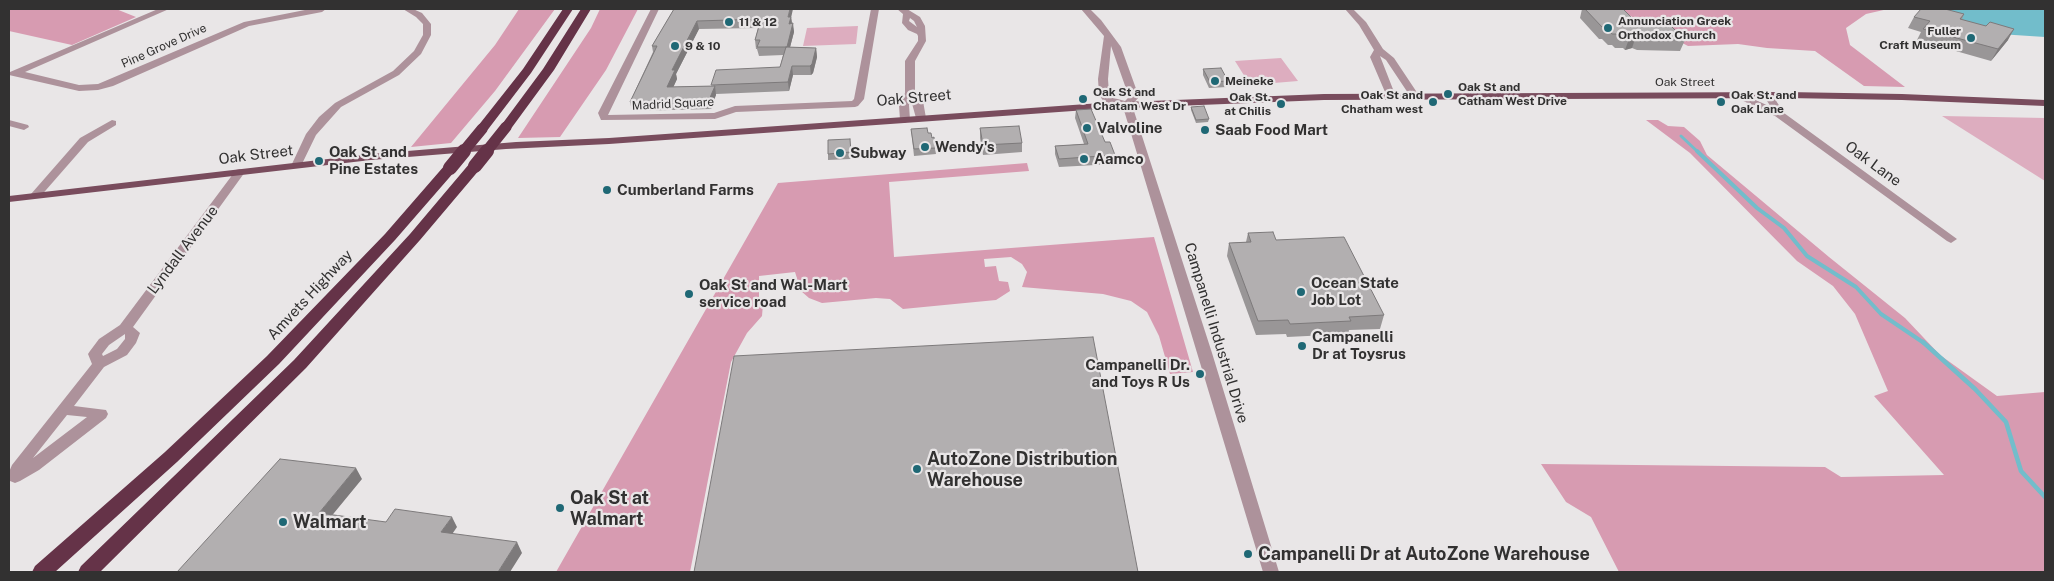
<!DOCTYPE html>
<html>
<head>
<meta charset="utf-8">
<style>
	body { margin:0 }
	#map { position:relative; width:2054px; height:581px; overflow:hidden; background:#e9e6e7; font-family:"Public Sans",sans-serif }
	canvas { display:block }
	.frame { position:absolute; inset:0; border:10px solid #323131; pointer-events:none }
</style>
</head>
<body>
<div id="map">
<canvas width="2054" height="581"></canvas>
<div class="frame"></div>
</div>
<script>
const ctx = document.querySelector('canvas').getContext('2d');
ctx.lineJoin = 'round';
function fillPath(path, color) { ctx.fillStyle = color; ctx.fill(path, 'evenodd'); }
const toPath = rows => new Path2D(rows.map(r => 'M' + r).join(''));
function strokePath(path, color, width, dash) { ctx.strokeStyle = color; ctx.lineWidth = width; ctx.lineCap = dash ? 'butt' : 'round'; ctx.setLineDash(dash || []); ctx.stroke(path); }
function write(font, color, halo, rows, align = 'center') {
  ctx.font = font + ' "Public Sans",sans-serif'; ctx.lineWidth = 4.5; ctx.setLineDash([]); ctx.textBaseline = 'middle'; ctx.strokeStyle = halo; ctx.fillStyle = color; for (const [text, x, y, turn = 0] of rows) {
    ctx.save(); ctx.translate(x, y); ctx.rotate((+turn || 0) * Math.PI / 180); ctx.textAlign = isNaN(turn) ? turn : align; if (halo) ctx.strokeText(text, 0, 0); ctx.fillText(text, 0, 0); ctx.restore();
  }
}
const green = toPath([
	[858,26,856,44,803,46,807,28],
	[1281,58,1298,81,1250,85,1235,61],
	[1942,116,2045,118,2045,181]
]);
const forest = toPath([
	[9,9,116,9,136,17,72,45,9,31],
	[519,9,555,9,495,91,451,143,411,147,495,45],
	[600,9,638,9,606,70,560,137,518,138,591,28],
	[1617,9,1888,9,1866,14,1846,28,1850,45,1905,87,1864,86,1815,51,1767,48,1738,44,1688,46],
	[1646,120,1658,120,1668,126,1684,127,1700,141,1707,155,1829,257,1905,318,1940,355,1997,396,2045,392,2045,572,1619,572,1591,517,1566,502,1541,464,1825,467,1841,477,1944,475,1874,396,1888,391,1855,314,1833,286,1797,261,1690,153],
	[1027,163,1029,171,889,182,894,257,1154,237,1193,372,1170,374,1159,336,1147,312,1131,301,1103,294,1022,287,1027,272,1022,264,1011,257,984,259,985,267,996,266,999,281,1008,282,1010,291,996,300,903,309,890,299,876,298,822,303,809,298,801,291,795,272,759,276,759,297,763,304,762,316,747,333,731,362,690,572,556,572,778,183]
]);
const water = toPath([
	[1929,9,2045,9,2045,37,1999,34]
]);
const streamFar2 = toPath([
	[1681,136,1698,152]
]);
const streamFar1 = toPath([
	[1697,151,1757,208,1784,228,1807,256,1856,287,1881,314,1924,343]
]);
const stream = toPath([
	[1923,342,1975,389,2006,422,2021,471,2045,497]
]);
const minor = toPath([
	[158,9,169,9,25,72,79,85,98,84,244,22,310,9,326,9,322,12,249,26,113,86,98,90,79,91,9,75,10,72,158,9],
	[403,9,413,9,422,13,431,24,431,35,421,54,399,75,341,107,316,135,300,168,292,168,291,166,306,134,319,117,335,103,393,71,414,51,423,35,423,24,416,17,403,9],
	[651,9,659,9,608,115,714,113,735,106,852,101,854,99,871,9,879,9,864,99,858,106,855,107,736,112,715,119,601,120,598,113,651,9],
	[897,9,907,9,920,17,925,26,926,41,915,61,915,92,923,101,926,118,921,121,916,118,911,100,909,105,910,120,905,123,900,120,899,105,905,93,905,61,918,41,918,36,917,34,908,30,902,23,903,14,897,9],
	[910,18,914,21,917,27,909,21,910,18],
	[1081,9,1090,9,1101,20,1121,47,1139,97,1132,105,1212,353,1279,572,1263,572,1123,107,1103,101,1099,94,1098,79,1104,36,1081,9],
	[1111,46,1129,97,1125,101,1110,97,1109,94,1108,79,1111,46],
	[1345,9,1353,9,1366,22,1383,49,1394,58,1420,97,1418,99,1412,99,1386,60,1380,56,1396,97,1394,99,1388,99,1370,57,1374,50,1359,25,1345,9],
	[1738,92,1771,107,1763,95,1768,92,1771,93,1784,113,1957,239,1951,243,1947,241,1775,116,1735,97,1733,95,1738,92],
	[9,120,28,125,29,127,24,130,9,126,9,120],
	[112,120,116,121,116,125,88,142,39,198,31,198,29,196,31,194,80,138,112,120],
	[240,169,245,172,133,327,140,333,136,343,127,355,104,367,74,406,106,410,108,414,106,418,39,470,20,481,15,483,10,481,9,472,12,465,92,364,88,354,90,351,99,339,120,325,236,170,240,169],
	[125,334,125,339,117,349,103,356,102,354,109,345,125,334],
	[67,415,87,417,33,458,67,415]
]);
const major = toPath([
	[1786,92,1902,94,2045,100,2045,106,1902,100,1786,98,1324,100,1101,109,609,144,506,149,371,160,9,202,9,196,371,154,516,142,609,138,1101,103,1324,94,1786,92]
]);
const highway = toPath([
	[563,9,573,9,531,73,486,132,478,132,476,129,478,126,523,69,563,9],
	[581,9,591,9,554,70,510,130,502,130,500,127,543,69,581,9],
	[475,162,480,163,481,166,480,169,420,240,306,368,100,572,78,572,81,566,294,360,410,234,470,163,475,162],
	[450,164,455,165,456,168,455,171,395,240,279,364,177,462,55,572,32,572,35,566,165,452,267,356,385,234,445,165,450,164]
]);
const highwayBridgeFar1 = toPath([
	[463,152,482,129],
	[486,152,506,127]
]);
const highwayBridge = toPath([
	[475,166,487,151],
	[450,168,464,151]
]);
const wall = toPath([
	[674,9,791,17,794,32,790,47,816,48,817,57,813,73,811,75,793,75,789,91,716,94,711,109,632,111,630,102,653,52,652,46],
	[758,28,755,40,756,49,757,49,759,56,783,55,780,67,711,86,673,87,677,79,676,74,699,29],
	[1582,9,1623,9,1640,26,1685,40,1680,51,1637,50,1632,48,1625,50,1623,48,1615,48,1612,45,1608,45,1602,39,1599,39,1580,18],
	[1964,14,1962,19,2008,40,1991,61,1917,40,1921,32,1908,28,1914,17],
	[1203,69,1228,81,1227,87,1209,88,1203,75],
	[1191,107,1209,119,1208,122,1196,123,1191,110],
	[1076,110,1115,155,1114,164,1059,167,1055,154,1055,146,1084,144,1075,118],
	[980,128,1022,143,1022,152,983,155,980,138],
	[911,129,928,133,932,138,935,148,936,154,914,156],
	[851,145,851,159,828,160,828,154],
	[1248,233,1276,240,1384,315,1380,329,1349,330,1348,334,1287,337,1286,334,1256,335,1227,256,1229,243,1246,242]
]);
const shadedWall = toPath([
	[790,9,793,9,791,18,791,17,792,25,790,32,788,17],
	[697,21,699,29,676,74,677,79,669,97,667,87,672,70],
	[793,23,794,32,788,55,787,47],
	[2014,29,2008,40,1991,61,1998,49],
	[1636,36,1632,48,1625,50,1629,39],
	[816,48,817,57,813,73,811,75,810,66],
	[792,66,793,75,789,91,788,82],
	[715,86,716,95,711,109,709,100],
	[356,468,362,479,325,524,319,513],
	[452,517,457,527,446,543,441,532],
	[517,542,522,553,510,572,498,572]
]);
const building = toPath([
	[674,9,790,9,788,17,791,17,789,24,793,23,787,47,757,47,760,40,755,40,761,19,697,21,672,70,675,70,667,87,715,86,709,100,630,102,657,46,652,46,674,9],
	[1585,9,1623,9,1640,26,1671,26,1685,40,1641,39,1636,36,1629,39,1627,37,1619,37,1616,34,1612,34,1606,27,1602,27,1585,9],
	[1921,9,1945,9,1964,14,1960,19,1986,26,1990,22,2014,29,1998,49,1923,29,1930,21,1914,17,1921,9],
	[786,47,816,48,812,64,810,66,792,66,788,82,711,85,716,70,780,67,786,47],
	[1221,68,1228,81,1210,82,1203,69,1221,68],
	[1204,106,1209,119,1196,120,1191,107,1204,106],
	[1091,109,1105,142,1110,142,1115,155,1059,159,1055,146,1088,144,1076,110,1091,109],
	[1019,126,1022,143,983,145,980,128,1019,126],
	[927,128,928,133,931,133,932,138,934,137,935,148,914,149,911,129,927,128],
	[850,139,851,152,828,154,828,140,850,139],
	[1273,232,1276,240,1344,237,1384,315,1349,317,1351,321,1290,324,1288,320,1258,321,1229,243,1251,242,1248,233,1273,232],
	[1093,337,1138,572,694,572,734,356,1093,337],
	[280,459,356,468,319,513,386,522,395,509,452,517,441,532,517,542,498,572,177,572,280,459]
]);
const markers = [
	[729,22,5,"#1f6875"],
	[1608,28,5,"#1f6875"],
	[1971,38,5,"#1f6875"],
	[675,46,5,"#1f6875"],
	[1215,81,5,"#1f6875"],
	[1448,94,5,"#1f6875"],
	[1083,99,5,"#1f6875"],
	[1433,102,5,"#1f6875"],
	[1721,102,5,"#1f6875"],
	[1281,104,5,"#1f6875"],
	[1087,128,5,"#1f6875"],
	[1205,130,5,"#1f6875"],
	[925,147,5,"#1f6875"],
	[840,153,5,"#1f6875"],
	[1084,159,5,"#1f6875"],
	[319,161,5,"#1f6875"],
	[607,190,5,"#1f6875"],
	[1301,292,5,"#1f6875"],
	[689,294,5,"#1f6875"],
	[1302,346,5,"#1f6875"],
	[1200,374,5,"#1f6875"],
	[917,469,5,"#1f6875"],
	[560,508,5,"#1f6875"],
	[283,522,5,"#1f6875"],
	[1248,554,5,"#1f6875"]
];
const farPoinames = [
	["Annunciation Greek",1618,21],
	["Orthodox Church",1618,35],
	["11 & 12",739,22],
	["Fuller",1961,31,"right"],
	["Craft Museum",1961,45,"right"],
	["9 & 10",685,46],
	["Meineke",1225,81],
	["Oak St and",1458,87],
	["Catham West Drive",1458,101],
	["Oak St and",1093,92],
	["Chatam West Dr",1093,106],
	["Oak St and",1423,95,"right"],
	["Chatham west",1423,109,"right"],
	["Oak St. and",1731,95],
	["Oak Lane",1731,109],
	["Oak St.",1271,97,"right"],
	["at Chilis",1271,111,"right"]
];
const farStreetnames = [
	["Pine Grove Drive",164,46,-24],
	["Oak Street",1685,82],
	["Madrid Square",673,104,-3]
];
const streetNames = [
	["Oak Street",914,98,-5],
	["Oak Street",256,155,-7],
	["Oak Lane",1873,164,36],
	["Lyndall Avenue",183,250,-53],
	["Amvets Highway",310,295,-47],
	["Campanelli Industrial Drive",1216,333,73]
];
const poiNames = [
	["Valvoline",1097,128],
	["Saab Food Mart",1215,130],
	["Wendy's",935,147],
	["Oak St and",329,152],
	["Pine Estates",329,169],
	["Subway",850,153],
	["Aamco",1094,159],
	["Cumberland Farms",617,190],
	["Ocean State",1311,283],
	["Job Lot",1311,300],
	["Oak St and Wal-Mart",699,285],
	["service road",699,302],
	["Campanelli",1312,337],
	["Dr at Toysrus",1312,354],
	["Campanelli Dr.",1190,365,"right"],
	["and Toys R Us",1190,382,"right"]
];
const nearPoinames = [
	["AutoZone Distribution",927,459],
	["Warehouse",927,480],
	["Oak St at",570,498],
	["Walmart",570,519],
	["Walmart",293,522],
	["Campanelli Dr at AutoZone Warehouse",1258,554]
];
fillPath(green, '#ddadbf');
fillPath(forest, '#d79bb1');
fillPath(water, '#72bdcb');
strokePath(streamFar2, '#72bdcb', 3);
strokePath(streamFar1, '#72bdcb', 4);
strokePath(stream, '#72bdcb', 4.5);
fillPath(minor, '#ad929b');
fillPath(major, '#794c5d');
fillPath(highway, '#653348');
strokePath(highwayBridgeFar1, '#653348', 11);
strokePath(highwayBridge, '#653348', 14);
fillPath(wall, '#999697');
fillPath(shadedWall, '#7d7a7b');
fillPath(building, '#b2afb0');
strokePath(building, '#7d7a7b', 1);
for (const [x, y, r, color] of markers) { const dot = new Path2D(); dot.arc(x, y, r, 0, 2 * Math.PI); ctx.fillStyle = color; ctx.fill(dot); strokePath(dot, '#e9e6e7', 2); }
write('bold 12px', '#323131', '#e9e6e7', farPoinames, 'left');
write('12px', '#323131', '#e9e6e7', farStreetnames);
write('15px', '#323131', '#e9e6e7', streetNames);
write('bold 15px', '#323131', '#e9e6e7', poiNames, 'left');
write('bold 18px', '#323131', '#e9e6e7', nearPoinames, 'left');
</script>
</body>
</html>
